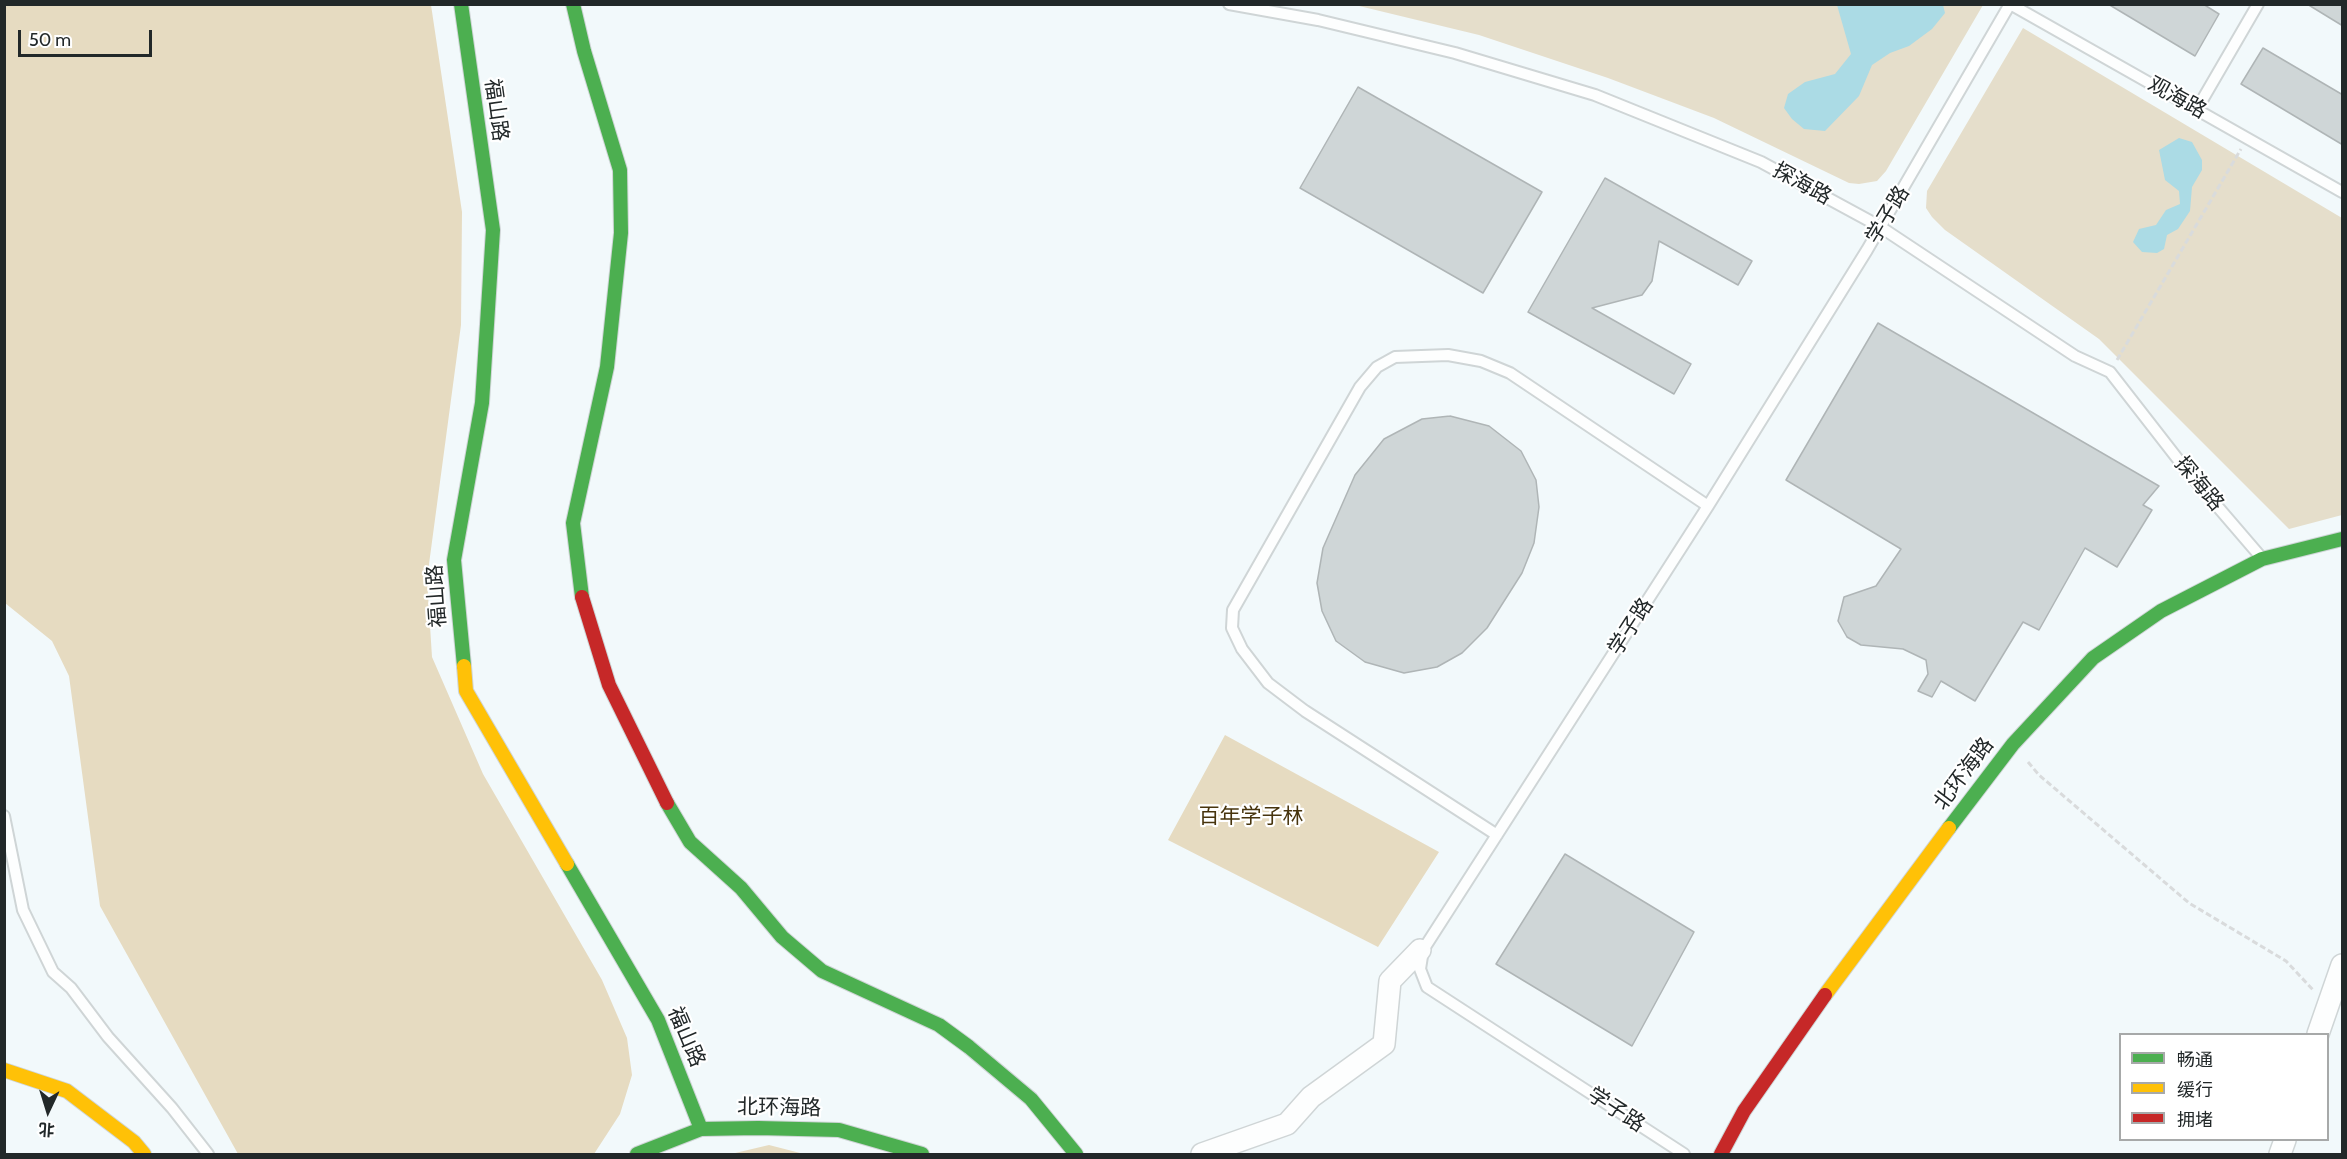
<!DOCTYPE html>
<html>
<head>
<meta charset="utf-8">
<style>
	body { margin:0 }
	#map { position:relative; width:2347px; height:1159px; overflow:hidden; background:#f2f9fb; font-family:Cabin,"Noto Sans SC",sans-serif }
	canvas { display:block }
	.frame { position:absolute; inset:0; border:6px solid #222829; pointer-events:none }
	.legend { position:absolute; left:2119px; top:1033px; width:210px; height:108px; box-sizing:border-box; background:#fff; border:2px solid #a7a9a9; margin:0; padding:8px 10px; list-style:none; font-size:18px; color:#222829 }
	.legend li { display:flex; align-items:center; gap:12px; height:30px }
	.legend b { width:30px; border:2px solid #a7a9a9 }
	.north { position:absolute; left:18px; top:1081px; width:60px; height:60px; -webkit-text-stroke:4px #fff; paint-order:stroke; rotate:184deg; font-size:16px; font-weight:700; line-height:24px; text-align:center; color:#222829 }
	.north::after { content:''; display:block; margin:auto; width:21px; height:27px; background:#222829; clip-path:polygon(50% 0,100% 100%,50% 72%,0 100%) }
	.scale { position:absolute; left:18px; top:30px; width:134px; height:27px; box-sizing:border-box; border:3px solid #222829; border-top:0; padding-left:8px; font-size:18px; line-height:21px; white-space:nowrap; color:#222829; -webkit-text-stroke:4px #fff; paint-order:stroke }
</style>
</head>
<body>
<div id="map">
<canvas width="2347" height="1159"></canvas>
<div class="frame"></div>
<ul class="legend">
<li><b style="height:8px;background:#4caf50"></b>畅通</li>
<li><b style="height:8px;background:#ffc107"></b>缓行</li>
<li><b style="height:8px;background:#c62828"></b>拥堵</li>
</ul>
<div class="north">北</div>
<div class="scale">50 m</div>
</div>
<script>
const ctx = document.querySelector('canvas').getContext('2d');
ctx.lineJoin = 'round';
function fillPath(path, color) { ctx.fillStyle = color; ctx.fill(path, 'evenodd'); }
const toPath = rows => new Path2D(rows.map(r => 'M' + r).join(''));
function strokePath(path, color, width, dash) { ctx.strokeStyle = color; ctx.lineWidth = width; ctx.lineCap = dash ? 'butt' : 'round'; ctx.setLineDash(dash || []); ctx.stroke(path); }
function write(font, color, halo, rows, align = 'center') {
  ctx.font = font + ' Cabin,"Noto Sans SC",sans-serif'; ctx.lineWidth = 4.5; ctx.setLineDash([]); ctx.textBaseline = 'middle'; ctx.strokeStyle = halo; ctx.fillStyle = color; for (const [text, x, y, turn = 0] of rows) {
    ctx.save(); ctx.translate(x, y); ctx.rotate((+turn || 0) * Math.PI / 180); ctx.textAlign = isNaN(turn) ? turn : align; if (halo) ctx.strokeText(text, 0, 0); ctx.fillText(text, 0, 0); ctx.restore();
  }
}
const green = toPath([
	[1355,5,1983,5,1886,171,1877,181,1859,184,1849,183,1714,118,1608,78,1479,35],
	[2023,28,2342,218,2342,515,2289,529,2099,339,1945,230,1932,217,1926,208,1927,191]
]);
const forest = toPath([
	[4,5,431,5,462,212,461,325,427,579,432,657,483,774,602,980,627,1038,632,1075,620,1114,594,1154,238,1154,100,906,69,676,52,641,5,603],
	[1225,735,1439,852,1378,947,1168,840],
	[769,1145,804,1154,729,1154,731,1154]
]);
const water = toPath([
	[1837,5,1943,5,1945,13,1932,29,1909,46,1890,53,1872,65,1859,96,1825,131,1804,129,1792,119,1784,108,1788,94,1805,82,1835,74,1851,54],
	[2179,138,2192,142,2202,160,2202,170,2192,187,2190,211,2178,229,2167,235,2164,249,2157,253,2142,252,2133,242,2139,229,2156,225,2166,210,2180,204,2179,191,2165,180,2159,150]
]);
const building = toPath([
	[2108,4,2203,4,2219,14,2195,56,2108,4],
	[2307,4,2343,4,2343,26,2307,4],
	[2263,48,2343,95,2343,145,2241,84,2263,48],
	[1358,87,1542,192,1483,293,1300,188,1358,87],
	[1605,178,1752,261,1738,285,1659,241,1652,281,1642,295,1592,308,1691,364,1674,394,1528,312,1605,178],
	[1878,323,2159,486,2143,505,2152,510,2117,567,2085,548,2039,630,2023,622,1975,701,1941,681,1932,697,1918,691,1928,674,1926,660,1903,649,1861,645,1847,637,1838,621,1844,597,1876,586,1901,549,1786,480,1878,323],
	[1450,416,1489,426,1521,451,1536,480,1539,507,1534,543,1522,573,1487,628,1462,653,1437,667,1404,673,1365,662,1336,641,1322,611,1317,583,1323,548,1355,475,1384,439,1422,419,1450,416],
	[1565,854,1694,932,1632,1046,1496,964,1565,854]
]);
const path = toPath([
	[2117,360,2241,149],
	[2028,762,2039,775,2189,903,2286,961,2314,991]
]);
const lane = toPath([
	[1229,4,1318,20,1455,53,1595,95,1761,162,1879,226,2075,356,2110,372,2187,471,2260,556],
	[2010,4,2342,192],
	[2197,109,2258,4],
	[4,816,23,910,53,972,71,988,108,1037,172,1108,208,1154],
	[1497,835,1305,711,1268,683,1242,649,1232,628,1233,610,1360,387,1377,367,1395,357,1448,355,1481,361,1510,373,1708,506],
	[1684,1154,1427,987,1420,969,1423,950,1708,506,1867,250,2010,4]
]);
const street = toPath([
	[2318,1034,2342,965],
	[1202,1154,1287,1124,1311,1097,1384,1044,1390,981,1420,950],
	[2280,1154,2285,1140]
]);
const fast = toPath([
	[461,4,493,230,482,403,454,560,464,666],
	[573,4,584,51,620,170,621,233,607,367,573,523,582,597],
	[667,803,690,842,741,888,782,937,822,971,939,1025,969,1047,1031,1099,1076,1154],
	[1949,828,2013,744,2093,658,2161,611,2262,559,2342,539],
	[567,864,658,1020,701,1129],
	[637,1154,701,1129,758,1128,839,1130,922,1154]
]);
const slow = toPath([
	[464,666,466,691,567,864],
	[1825,995,1949,828],
	[4,1070,67,1091,134,1142,144,1154]
]);
const jam = toPath([
	[582,597,609,685,667,803],
	[1721,1154,1744,1111,1825,995]
]);
const streetNames = [
	["观海路",2177,98,29],
	["福山路",496,110,82],
	["探海路",1802,184,29],
	["学子路",1888,215,-59],
	["探海路",2199,484,50],
	["福山路",437,596,-94],
	["学子路",1631,627,-57],
	["北环海路",1964,774,-53],
	["福山路",686,1037,67],
	["北环海路",779,1108,1],
	["学子路",1616,1110,33]
];
const parkNames = [
	["百年学子林",1251,817]
];
fillPath(green, '#e5decb');
fillPath(forest, '#e6dbc1');
fillPath(water, '#abdbe5');
fillPath(building, '#cfd6d7');
strokePath(building, '#afb5b6', 1.5);
strokePath(lane, '#cfd5d6', 14);
strokePath(street, '#cfd5d6', 24);
strokePath(fast, '#cfd5d6', 16);
strokePath(slow, '#cfd5d6', 16);
strokePath(jam, '#cfd5d6', 16);
strokePath(path, '#d9dbdc', 3, [6, 3]);
strokePath(lane, '#fdfefe', 10);
strokePath(street, '#fdfefe', 21);
strokePath(fast, '#4caf50', 14);
strokePath(slow, '#ffc107', 14);
strokePath(jam, '#c62828', 14);
write('21px', '#222829', '#fff', streetNames);
write('21px', '#47340d', '#fff', parkNames);
</script>
</body>
</html>
